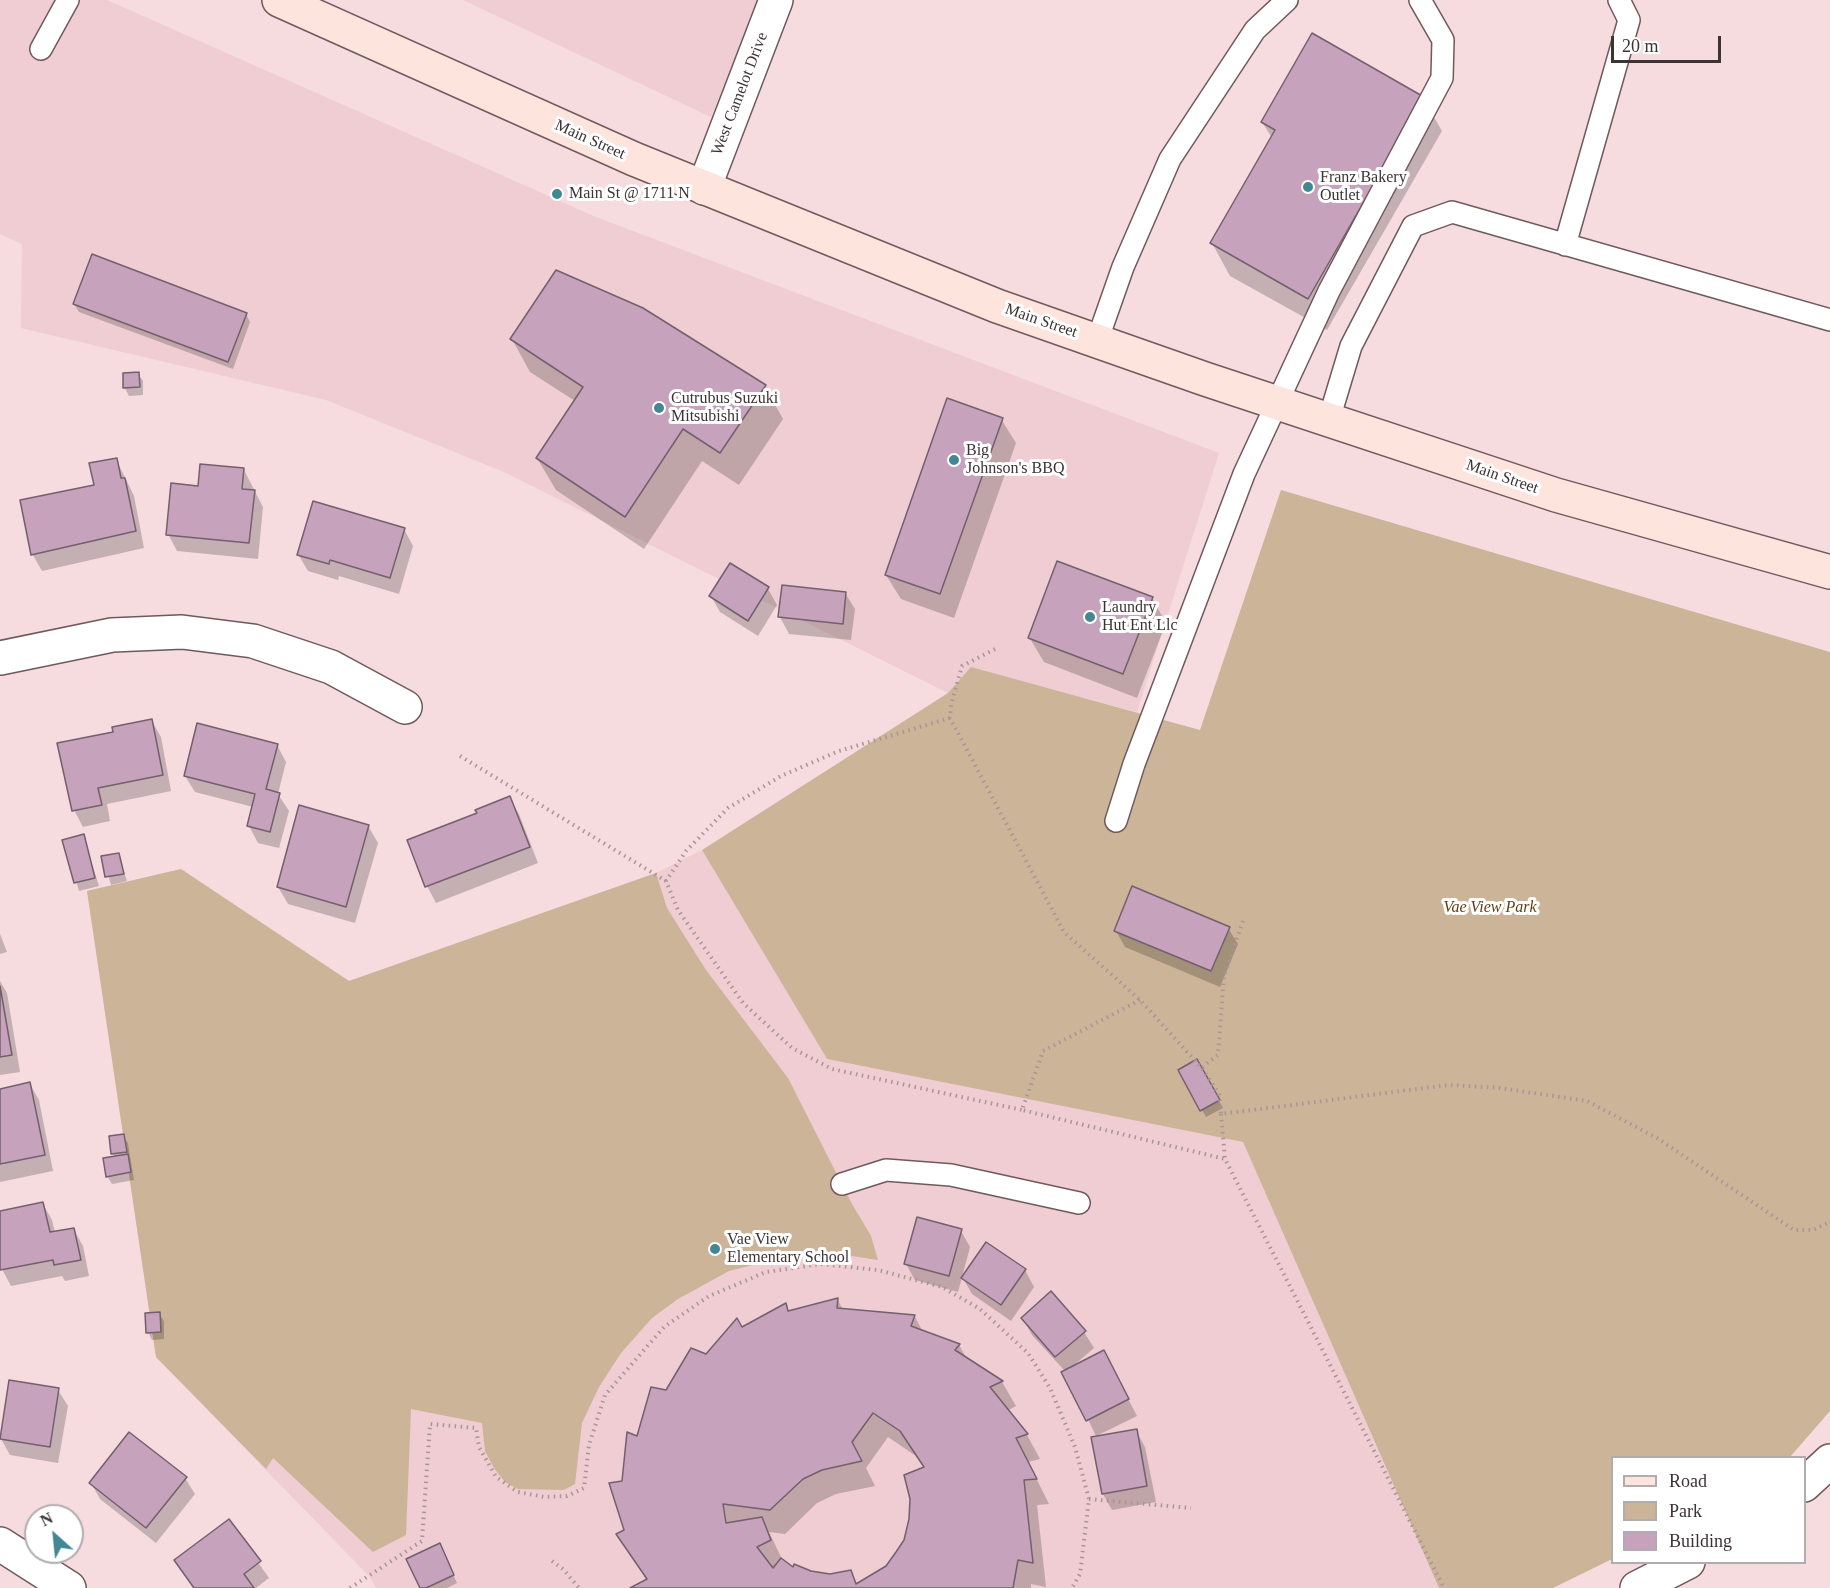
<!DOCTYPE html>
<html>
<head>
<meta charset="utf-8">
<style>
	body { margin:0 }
	#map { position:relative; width:1830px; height:1588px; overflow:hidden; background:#f6dbdf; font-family:Georgia,serif }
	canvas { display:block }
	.legend { position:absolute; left:1611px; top:1456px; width:195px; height:108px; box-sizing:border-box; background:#fff; border:2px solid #b1adae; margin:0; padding:8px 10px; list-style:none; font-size:18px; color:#3d3335 }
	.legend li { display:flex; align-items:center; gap:12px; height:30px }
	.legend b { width:30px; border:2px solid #b1adae }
	.north { position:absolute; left:24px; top:1504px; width:60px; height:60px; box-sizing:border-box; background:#fff; border:2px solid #b1adae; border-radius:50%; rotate:333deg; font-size:16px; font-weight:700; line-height:24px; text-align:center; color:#3d3335 }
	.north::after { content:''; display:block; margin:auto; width:21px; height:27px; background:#428793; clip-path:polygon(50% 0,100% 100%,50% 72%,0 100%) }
	.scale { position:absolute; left:1611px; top:36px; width:110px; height:27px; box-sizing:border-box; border:3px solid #3d3335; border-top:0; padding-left:8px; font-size:18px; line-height:21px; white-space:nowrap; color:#3d3335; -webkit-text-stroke:4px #fff; paint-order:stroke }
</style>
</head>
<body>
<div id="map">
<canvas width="1830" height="1588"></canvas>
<ul class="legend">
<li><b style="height:8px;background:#fde4dc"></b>Road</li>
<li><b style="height:16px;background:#ccb498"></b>Park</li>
<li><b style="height:16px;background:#c7a2bc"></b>Building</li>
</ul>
<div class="north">N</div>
<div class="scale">20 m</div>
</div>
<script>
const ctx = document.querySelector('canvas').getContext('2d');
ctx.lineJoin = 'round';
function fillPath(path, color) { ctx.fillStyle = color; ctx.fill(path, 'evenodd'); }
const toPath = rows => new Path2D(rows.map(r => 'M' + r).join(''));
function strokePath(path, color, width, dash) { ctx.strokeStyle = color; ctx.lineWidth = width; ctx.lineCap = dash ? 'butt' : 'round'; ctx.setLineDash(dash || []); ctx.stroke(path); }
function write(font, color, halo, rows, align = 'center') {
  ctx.font = font + ' Georgia,serif'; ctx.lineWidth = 6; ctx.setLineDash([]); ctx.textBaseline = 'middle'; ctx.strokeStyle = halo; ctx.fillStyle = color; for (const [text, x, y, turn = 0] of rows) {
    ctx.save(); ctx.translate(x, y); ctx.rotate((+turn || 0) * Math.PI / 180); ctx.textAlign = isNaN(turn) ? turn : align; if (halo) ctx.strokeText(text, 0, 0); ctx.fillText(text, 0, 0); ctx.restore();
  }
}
const built = toPath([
	[0,0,107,0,596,217,1219,453,1137,712,971,668,948,693,504,472,326,400,21,328,22,244,0,234],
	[463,0,760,0,711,117],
	[702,850,827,1059,1243,1142,1439,1588,376,1588,370,1577,156,1357,87,891,181,869,349,981,656,873]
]);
const green = toPath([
	[1281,490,1830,652,1830,1411,1790,1457,1612,1458,1612,1559,1553,1588,1439,1588,1243,1142,827,1059,702,850,948,693,971,667,1200,730],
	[181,869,349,981,656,873,667,908,706,970,788,1078,852,1204,871,1236,878,1260,832,1253,792,1255,729,1271,678,1299,652,1318,621,1353,599,1387,582,1423,575,1484,564,1490,518,1489,505,1482,494,1468,485,1451,482,1423,411,1409,406,1535,373,1552,273,1458,266,1469,156,1357,87,891]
]);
const shadow = toPath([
	[1423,98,1442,131,1327,330,1230,276,1212,243,1272,138,1262,122],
	[74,304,246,314,250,322,233,369,79,312],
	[512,339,765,387,783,419,739,485,702,461,644,549,556,490,537,458,575,401,530,372],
	[138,374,143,381,143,395,129,396,125,388],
	[1001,419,1016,443,954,618,901,599,886,575],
	[116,459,134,496,144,548,42,571,33,555,22,501,96,486],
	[244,470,263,507,258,559,177,551,168,534,199,488],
	[404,529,413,546,399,594,339,576,338,580,308,571,298,554],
	[768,589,777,605,758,636,720,612,711,596],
	[845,593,855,609,851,640,789,634,780,617],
	[1152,598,1166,623,1137,698,1044,662,1029,637],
	[152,721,161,737,171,791,107,804,110,821,83,827,74,810,115,733],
	[277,745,286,762,278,794,289,811,279,848,258,843,249,826,253,807,195,792,185,776],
	[509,798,519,814,538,863,436,903,427,886,479,814],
	[368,826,378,843,355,923,288,904,278,887],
	[83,836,99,886,79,891,64,841],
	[118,854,127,881,111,885,103,858],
	[1228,928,1238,944,1220,987,1125,947,1116,931],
	[0,934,7,952,0,954],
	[0,981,7,993,20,1072,0,1075],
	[1197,1061,1223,1108,1206,1117,1180,1071],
	[30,1084,39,1100,53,1171,0,1182,0,1090],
	[123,1136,128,1143,134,1180,112,1184,107,1176,115,1158,113,1154],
	[43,1204,52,1220,55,1233,74,1230,83,1246,89,1276,65,1281,62,1276,11,1286,2,1269,0,1212],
	[961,1231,970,1247,958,1292,915,1280,906,1264],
	[1025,1270,1034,1287,1011,1321,972,1294,963,1278],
	[838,1300,843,1310,915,1317,923,1332,959,1345,968,1361,1002,1382,1016,1406,1007,1411,1027,1435,1040,1459,1028,1462,1049,1504,1037,1505,1046,1587,1031,1584,1031,1588,632,1588,647,1580,618,1535,626,1530,623,1483,638,1437,667,1392,706,1356,742,1329,785,1305,789,1312],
	[888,1437,916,1456,925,1469,905,1541,887,1567,858,1585,850,1571,830,1575,811,1572,794,1570,783,1561,769,1532,785,1534,817,1503,836,1494,875,1486,866,1468],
	[159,1314,164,1321,164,1339,152,1340,148,1332],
	[1023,1319,1084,1332,1094,1348,1073,1366,1112,1368,1137,1416,1096,1436,1065,1371,1032,1335],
	[58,1390,68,1406,58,1463,10,1455,1,1439],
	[1136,1431,1145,1447,1156,1502,1112,1510,1103,1494],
	[185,1478,195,1494,156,1543,100,1499,91,1483],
	[229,1521,269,1578,256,1588,193,1588,175,1561],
	[443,1553,457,1583,447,1588,422,1588]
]);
const building = toPath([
	[1312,33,1424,97,1308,299,1210,243,1275,130,1261,122,1312,33],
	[92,254,247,313,228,362,73,304,92,254],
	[556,270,643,308,766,385,720,453,683,429,625,517,536,458,583,387,510,339,556,270],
	[139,372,140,387,123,388,123,373,139,372],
	[947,398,1003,418,940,594,885,575,947,398],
	[117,458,121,478,125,478,136,531,31,555,20,500,94,485,89,463,117,458],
	[200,464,244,468,242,489,255,490,249,543,166,535,171,483,198,486,200,464],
	[313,501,405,528,390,578,330,560,329,564,297,555,313,501],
	[1057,561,1153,597,1123,674,1028,638,1057,561],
	[730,563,769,587,748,621,709,596,730,563],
	[782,585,846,592,843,624,778,617,782,585],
	[152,719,163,775,98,788,102,805,72,811,57,743,113,732,112,727,152,719],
	[197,723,278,744,266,789,280,793,270,832,247,826,255,794,184,776,197,723],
	[510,796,530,847,425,887,407,840,477,813,475,810,510,796],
	[299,805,369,825,346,907,277,887,299,805],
	[84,834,95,878,74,883,62,840,84,834],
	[119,853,124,874,105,877,101,856,119,853],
	[1132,886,1230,927,1211,971,1114,931,1132,886],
	[0,986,12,1055,0,1057,0,986],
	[1197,1059,1220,1100,1200,1111,1178,1070,1197,1059],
	[30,1082,45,1155,0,1164,0,1089,30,1082],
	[124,1134,127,1152,111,1154,109,1136,124,1134],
	[128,1154,131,1172,106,1177,103,1158,128,1154],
	[43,1202,50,1232,74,1228,81,1260,54,1265,53,1260,0,1270,0,1211,43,1202],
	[917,1217,962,1229,949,1276,904,1264,917,1217],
	[986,1242,1026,1269,1001,1305,961,1278,986,1242],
	[1051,1291,1086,1331,1055,1357,1021,1318,1051,1291],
	[838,1298,837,1308,915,1315,911,1326,960,1344,955,1350,1003,1381,990,1387,1028,1434,1016,1438,1037,1479,1024,1480,1033,1563,1018,1560,1013,1588,630,1588,647,1579,616,1534,624,1530,609,1483,622,1481,627,1432,637,1436,651,1387,666,1390,691,1348,706,1354,737,1318,742,1327,786,1303,788,1311,838,1298],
	[873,1413,900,1431,924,1467,904,1475,910,1499,909,1519,904,1540,896,1552,886,1566,856,1584,851,1570,830,1574,811,1571,794,1564,793,1567,781,1558,773,1568,757,1547,771,1540,762,1517,726,1523,723,1504,770,1510,803,1479,822,1470,862,1461,852,1442,873,1413],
	[160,1312,161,1332,146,1333,145,1313,160,1312],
	[1104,1350,1129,1399,1086,1421,1061,1372,1104,1350],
	[9,1380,59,1388,50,1447,0,1439,9,1380],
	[1137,1429,1147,1486,1102,1494,1091,1437,1137,1429],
	[129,1432,187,1477,146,1528,89,1483,129,1432],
	[229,1519,261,1561,244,1574,254,1588,194,1588,174,1560,229,1519],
	[440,1543,454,1575,426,1588,420,1588,406,1559,440,1543]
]);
const path = toPath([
	[995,649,962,666,951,705,950,718,1064,932,1140,1000,1201,1067,1219,1094,1221,1114,1448,1085,1500,1088,1587,1101,1657,1138,1794,1230,1813,1230,1830,1222],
	[950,718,839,751,781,776,728,808,686,851,666,881,678,910,743,1003,792,1048,832,1069,1022,1110],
	[460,756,666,881],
	[1140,1000,1043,1051,1022,1110,1225,1159,1444,1588],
	[1202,1067,1218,1055,1224,976,1243,921],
	[1221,1114,1225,1159],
	[1089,1499,1191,1508],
	[552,1561,563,1569,579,1588],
	[350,1588,422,1541,430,1424,476,1428,479,1447,496,1477,518,1492,545,1497,567,1496,584,1488,589,1445,605,1395,664,1327,709,1296,766,1272,820,1264,878,1270,942,1287,980,1309,1028,1353,1050,1388,1075,1447,1089,1499,1080,1574,1072,1588]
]);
const lane = toPath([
	[41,49,68,0],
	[1565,245,1629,20,1619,0],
	[1097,341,1123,267,1170,159,1255,30,1287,0],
	[1329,419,1351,346,1413,226,1452,212,1830,320],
	[1116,821,1134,764,1244,474,1329,291,1442,78,1443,40,1420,0],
	[842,1184,886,1170,951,1175,1079,1203]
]);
const street = toPath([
	[704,188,776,0],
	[0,658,112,635,182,632,253,641,331,667,405,707],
	[1804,1485,1830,1461],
	[0,1544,69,1588],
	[1637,1588,1688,1562]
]);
const secondary = toPath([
	[279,0,634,159,997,306,1205,379,1556,495,1830,572]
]);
const markers = [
	[1308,187,6,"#428793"],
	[557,194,6,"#428793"],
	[659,408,6,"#428793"],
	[954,460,6,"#428793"],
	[1090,617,6,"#428793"],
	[715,1249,6,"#428793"]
];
const streetNames = [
	["West Camelot Drive",740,94,-69],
	["Main Street",590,140,24],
	["Main Street",1041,321,19],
	["Main Street",1502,477,19]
];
const poiNames = [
	["Franz Bakery",1320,178],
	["Outlet",1320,196],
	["Main St @ 1711 N",569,194],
	["Cutrubus Suzuki",671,399],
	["Mitsubishi",671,417],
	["Big",966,451],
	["Johnson's BBQ",966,469],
	["Laundry",1102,608],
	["Hut Ent Llc",1102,626],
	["Vae View",727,1240],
	["Elementary School",727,1258]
];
const parkNames = [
	["Vae View Park",1490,908]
];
fillPath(built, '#efcdd2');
fillPath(green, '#ccb498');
fillPath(shadow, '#0003');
fillPath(building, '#c7a2bc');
strokePath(building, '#72606d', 1.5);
strokePath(lane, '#6f595c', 24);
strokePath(street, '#6f595c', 36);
strokePath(secondary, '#6f595c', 36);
strokePath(path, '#a99598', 4, [1.5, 4.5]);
strokePath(lane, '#fff', 21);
strokePath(street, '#fff', 33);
strokePath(secondary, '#fde4dc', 33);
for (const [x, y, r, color] of markers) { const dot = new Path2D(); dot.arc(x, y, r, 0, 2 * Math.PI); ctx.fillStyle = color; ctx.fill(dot); strokePath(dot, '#fff', 2); }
write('16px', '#3d3335', '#fff', streetNames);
write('16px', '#3d3335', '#fff', poiNames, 'left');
write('italic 16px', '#5d3f16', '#fff', parkNames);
</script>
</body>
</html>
